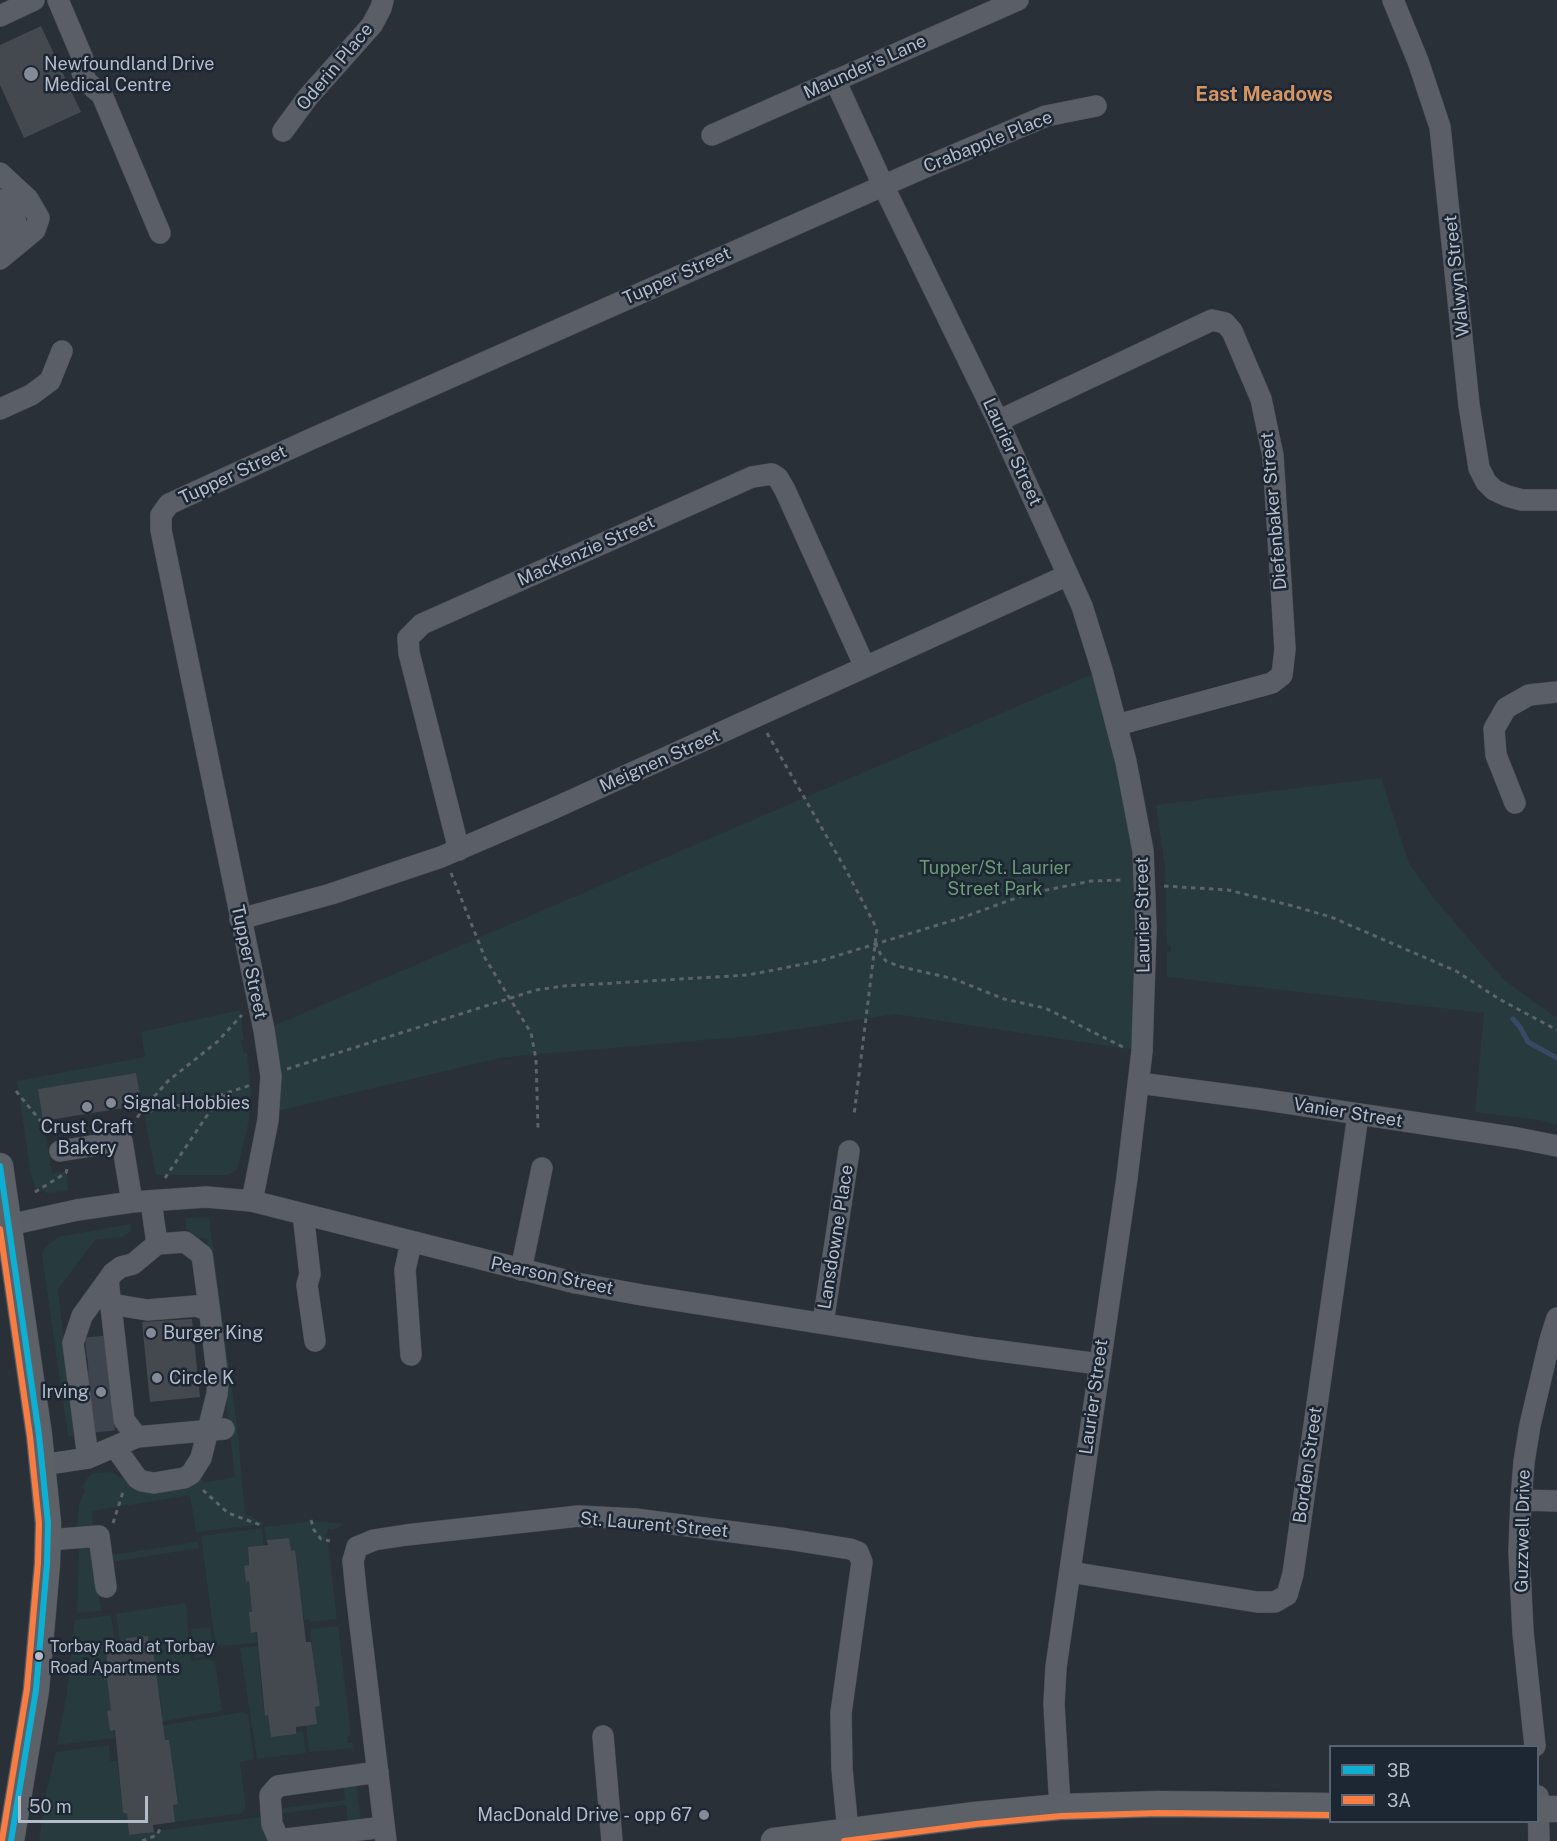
<!DOCTYPE html>
<html>
<head>
<meta charset="utf-8">
<style>
	body { margin:0 }
	#map { position:relative; width:1557px; height:1841px; overflow:hidden; background:#2a3038; font-family:"Public Sans",sans-serif }
	canvas { display:block }
	.legend { position:absolute; left:1329px; top:1745px; width:210px; height:78px; box-sizing:border-box; background:#1d2633; border:2px solid #59626f; margin:0; padding:8px 10px; list-style:none; font-size:18px; color:#b4bcc9 }
	.legend li { display:flex; align-items:center; gap:12px; height:30px }
	.legend b { width:30px; border:2px solid #59626f }
	.scale { position:absolute; left:18px; top:1796px; width:130px; height:27px; box-sizing:border-box; border:3px solid #b4bcc9; border-top:0; padding-left:8px; font-size:18px; line-height:21px; white-space:nowrap; color:#b4bcc9; -webkit-text-stroke:4px #1d2633; paint-order:stroke }
</style>
</head>
<body>
<div id="map">
<canvas width="1557" height="1841"></canvas>
<ul class="legend">
<li><b style="height:8px;background:#0dafd3"></b>3B</li>
<li><b style="height:8px;background:#f77d43"></b>3A</li>
</ul>
<div class="scale">50 m</div>
</div>
<script>
const ctx = document.querySelector('canvas').getContext('2d');
ctx.lineJoin = 'round';
function fillPath(path, color) { ctx.fillStyle = color; ctx.fill(path, 'evenodd'); }
const toPath = rows => new Path2D(rows.map(r => 'M' + r).join(''));
function strokePath(path, color, width, dash) { ctx.strokeStyle = color; ctx.lineWidth = width; ctx.lineCap = dash ? 'butt' : 'round'; ctx.setLineDash(dash || []); ctx.stroke(path); }
function write(font, color, halo, rows, align = 'center') {
  ctx.font = font + ' "Public Sans",sans-serif'; ctx.lineWidth = 5; ctx.setLineDash([]); ctx.textBaseline = 'middle'; ctx.strokeStyle = halo; ctx.fillStyle = color; for (const [text, x, y, turn = 0] of rows) {
    ctx.save(); ctx.translate(x, y); ctx.rotate((+turn || 0) * Math.PI / 180); ctx.textAlign = isNaN(turn) ? turn : align; if (halo) ctx.strokeText(text, 0, 0); ctx.fillText(text, 0, 0); ctx.restore();
  }
}
const green = toPath([
	[1102,670,1136,808,1142,1051,895,1014,753,1036,504,1057,269,1113,264,1030],
	[1381,778,1409,863,1432,896,1504,980,1557,1018,1557,1125,1539,1120,1475,1112,1484,1013,1167,977,1167,952,1171,951,1171,946,1167,945,1165,867,1156,805],
	[240,1010,244,1040,241,1041,244,1053,247,1053,251,1089,249,1121,237,1170,228,1175,156,1175,136,1073,38,1089,52,1173,66,1172,68,1191,47,1193,36,1188,31,1176,17,1081,145,1057,141,1032],
	[185,1218,209,1218,238,1434,245,1514,265,1524,196,1532,190,1495,92,1511,93,1527,83,1528,77,1527,79,1504,85,1490,82,1488,88,1477,93,1473,111,1472,138,1486,201,1472,203,1483,235,1477,207,1239,194,1237,186,1228],
	[131,1224,130,1232,122,1237,95,1240,58,1289,74,1436,68,1436,42,1255,44,1248,58,1237],
	[313,1521,344,1524,333,1530,329,1528,325,1536,329,1538,328,1542,337,1619,310,1622,310,1619,304,1620,301,1597,296,1597,295,1551,291,1551,289,1538,268,1540,267,1545,264,1527],
	[262,1528,264,1546,248,1547,249,1565,244,1566,246,1581,249,1581,252,1612,251,1633,256,1633,257,1643,220,1646,215,1642,201,1536],
	[198,1542,199,1548,112,1562,111,1555],
	[79,1547,91,1547,93,1552,101,1611,77,1613],
	[186,1603,191,1661,209,1659,215,1662,222,1711,159,1722,162,1717,160,1695,154,1695,155,1672,153,1649,149,1649,147,1636,126,1638,126,1643,120,1644,116,1614],
	[111,1615,115,1644,106,1646,107,1663,102,1664,104,1679,107,1679,111,1710,107,1711,110,1731,114,1730,115,1738,57,1745,67,1693,75,1620],
	[338,1626,351,1735,347,1736,348,1743,352,1743,353,1748,309,1752,306,1725,315,1707,320,1706,318,1688,312,1688,314,1667,310,1629],
	[210,1627,214,1655,194,1658,191,1629],
	[261,1646,263,1662,259,1663,263,1703,265,1715,268,1715,271,1736,296,1734,296,1732,303,1731,306,1753,257,1759,240,1648],
	[243,1712,248,1715,254,1759,240,1762,246,1808,242,1813,175,1822,173,1805,178,1804,176,1786,170,1786,172,1765,169,1740,165,1740,160,1726],
	[109,1745,110,1761,117,1761,123,1813,127,1813,129,1835,266,1816,269,1841,39,1841,46,1793,56,1752],
	[356,1783,361,1820,348,1822,346,1805,278,1814,277,1809,345,1800,343,1784]
]);
const stream = toPath([
	[1513,1019,1520,1027,1528,1042,1557,1058]
]);
const building = toPath([
	[41,26,81,112,24,138,0,85,0,45],
	[136,1073,142,1105,43,1121,38,1089],
	[192,1319,200,1397,150,1402,142,1322],
	[102,1340,114,1427,97,1429,86,1344,87,1341],
	[289,1538,291,1551,295,1550,306,1642,311,1642,320,1706,315,1707,317,1724,296,1727,296,1734,271,1737,268,1715,265,1716,257,1632,251,1633,249,1612,252,1612,249,1581,246,1582,244,1566,249,1565,248,1547,268,1545,267,1540],
	[148,1636,149,1649,153,1649,165,1740,169,1740,178,1804,173,1805,175,1822,153,1825,154,1832,129,1835,127,1813,123,1813,115,1730,110,1731,107,1711,111,1710,107,1679,104,1680,102,1664,107,1663,106,1645,126,1643,126,1638]
]);
const minorTunnel = toPath([
	[86,1348,107,1346],
	[88,1364,108,1363],
	[89,1383,110,1381],
	[91,1402,112,1400],
	[93,1422,114,1420]
]);
const path = toPath([
	[767,733,846,870,877,929,854,1115],
	[451,873,485,958,531,1033,536,1059,538,1128],
	[1164,886,1228,890,1293,906,1331,917,1456,971,1499,999,1557,1030],
	[875,943,881,955,886,961,898,966,954,979,1004,999,1045,1008,1123,1047],
	[287,1069,536,990,564,986,748,975,779,969,823,960,964,917,1027,894,1091,881,1123,880],
	[16,1091,43,1124],
	[140,1113,202,1101,251,1085],
	[132,1125,143,1109,168,1081,217,1042,242,1015],
	[165,1178,208,1114,227,1094],
	[35,1192,66,1173,67,1169],
	[203,1490,228,1513,263,1526],
	[311,1520,314,1530,321,1539,330,1541],
	[113,1523,124,1489],
	[142,1841,157,1835,161,1827]
]);
const minor = toPath([
	[58,0,83,59,82,72,87,82,102,95,160,233],
	[1393,0,1418,61,1440,127,1469,405,1479,468,1486,482,1494,490,1507,496,1522,500,1557,500],
	[0,16,34,0],
	[835,80,883,185,998,421,1082,606,1102,670,1126,762,1143,851,1146,928,1142,1051,1127,1178,1056,1667,1054,1704,1060,1807],
	[283,131,308,97,372,25,381,8,383,0],
	[712,135,1018,0],
	[0,173,28,199,39,218,35,230,0,259],
	[0,200,5,201,14,213,17,229,6,244,0,247],
	[0,221,0,228],
	[0,409,31,395,50,381,62,351],
	[998,421,1212,320,1225,323,1232,331,1261,399,1273,456,1285,649,1282,675,1272,683,1117,725],
	[1515,803,1496,755,1494,729,1506,708,1529,695,1557,692],
	[459,850,409,653,408,638,422,624,752,477,772,474,778,478,785,490,865,667],
	[240,919,331,894,441,857,548,811,1068,575],
	[1139,1083,1260,1099,1517,1138,1557,1146],
	[60,1151,122,1141,132,1202],
	[252,1201,268,1120,271,1076,264,1030,161,530,161,515,169,504,309,440,921,169,1046,116,1096,106],
	[303,1214,310,1274,307,1285,315,1341],
	[9,1225,77,1210,132,1202,206,1197,252,1201,576,1283,642,1295,977,1348,1099,1364],
	[411,1242,405,1270,411,1355],
	[157,1244,185,1242,202,1255,210,1314],
	[521,1270,542,1168],
	[111,1304,147,1310,196,1306,207,1310,210,1314,218,1381,217,1394,201,1458,191,1474,184,1478,154,1483,142,1481,137,1478,115,1447],
	[823,1323,849,1151],
	[137,1437,124,1420,108,1280,113,1273,121,1267,133,1264,157,1244,151,1201],
	[88,1458,73,1343,82,1316,108,1280],
	[42,1465,88,1458,137,1437,224,1429],
	[1521,1500,1557,1501],
	[48,1540,99,1536,106,1587],
	[1070,1572,1257,1602,1275,1602,1287,1595,1293,1574,1358,1115],
	[603,1736,612,1841],
	[1535,1746,1523,1632,1519,1552,1521,1500,1524,1462,1530,1425,1550,1340,1557,1318],
	[378,1772,278,1786,270,1795,272,1824,279,1840,384,1827],
	[1538,1796,1539,1841],
	[386,1841,356,1591,353,1561,357,1547,374,1540,406,1535,579,1516,635,1519,787,1539,850,1549,858,1552,862,1562,841,1713,842,1769,848,1831]
]);
const major = toPath([
	[0,1166,39,1435,48,1523,47,1564,36,1690,11,1841],
	[1538,1809,1557,1809],
	[774,1841,975,1815,1060,1807,1159,1804,1330,1806]
]);
const bus1 = toPath([
	[0,1166,39,1435,48,1523,47,1564,36,1690,11,1841]
]);
const bus2 = toPath([
	[0,1229,30,1436,39,1523,38,1563,27,1689,2,1840],
	[844,1841,976,1824,1061,1816,1159,1813,1330,1815]
]);
const markers = [
	[31,74,8,"#848b96"],
	[111,1103,6,"#848b96"],
	[87,1107,6,"#848b96"],
	[151,1333,6,"#848b96"],
	[157,1378,6,"#848b96"],
	[101,1392,6,"#848b96"],
	[39,1656,5,"#b4bcc9"],
	[704,1815,6,"#848b96"]
];
const busNames = [
	["Torbay Road at Torbay",50,1647],
	["Road Apartments",50,1668]
];
const poiNames = [
	["Newfoundland Drive",44,64],
	["Medical Centre",44,85],
	["Signal Hobbies",123,1103],
	["Crust Craft",87,1127,"center"],
	["Bakery",87,1148,"center"],
	["Burger King",163,1333],
	["Circle K",169,1378],
	["Irving",89,1392,"right"],
	["MacDonald Drive - opp 67",692,1815,"right"]
];
const streetNames = [
	["Oderin Place",335,67,-50],
	["Maunder's Lane",865,67,-24],
	["Crabapple Place",988,142,-22],
	["Tupper Street",677,276,-24],
	["Walwyn Street",1457,276,-96],
	["Laurier Street",1012,452,65],
	["Tupper Street",233,475,-25],
	["Diefenbaker Street",1274,511,-95],
	["MacKenzie Street",586,551,-24],
	["Meignen Street",660,761,-24],
	["Laurier Street",1143,915,-91],
	["Tupper Street",249,962,78],
	["Vanier Street",1348,1113,9],
	["Lansdowne Place",836,1237,-81],
	["Pearson Street",552,1276,12],
	["Laurier Street",1094,1397,-82],
	["Borden Street",1308,1465,-82],
	["St. Laurent Street",654,1525,5],
	["Guzzwell Drive",1523,1531,-89]
];
const parkNames = [
	["Tupper/St. Laurier",995,868],
	["Street Park",995,889]
];
const neighbourhoodNames = [
	["East Meadows",1264,95]
];
fillPath(green, '#273a3e');
strokePath(stream, '#384963', 5);
fillPath(building, '#444950');
strokePath(minorTunnel, '#3f454e', 21, [21, 10]);
strokePath(minor, '#484c53', 22);
strokePath(major, '#484c55', 27);
strokePath(path, '#5d636a', 3, [4.5, 4.5]);
strokePath(minor, '#5a5e66', 21);
strokePath(major, '#5c6168', 26);
strokePath(bus1, '#0dafd3', 6);
strokePath(bus2, '#f77d43', 6);
for (const [x, y, r, color] of markers) { const dot = new Path2D(); dot.arc(x, y, r, 0, 2 * Math.PI); ctx.fillStyle = color; ctx.fill(dot); strokePath(dot, '#1d2633', 2); }
write('16px', '#b4bcc9', '#1d2633', busNames, 'left');
write('18px', '#b4bcc9', '#1d2633', poiNames, 'left');
write('18px', '#b4bcc9', '#1d2633', streetNames);
write('18px', '#6b9a76', '#1d2633', parkNames);
write('bold 20px', '#d59563', '#1d2633', neighbourhoodNames);
</script>
</body>
</html>
